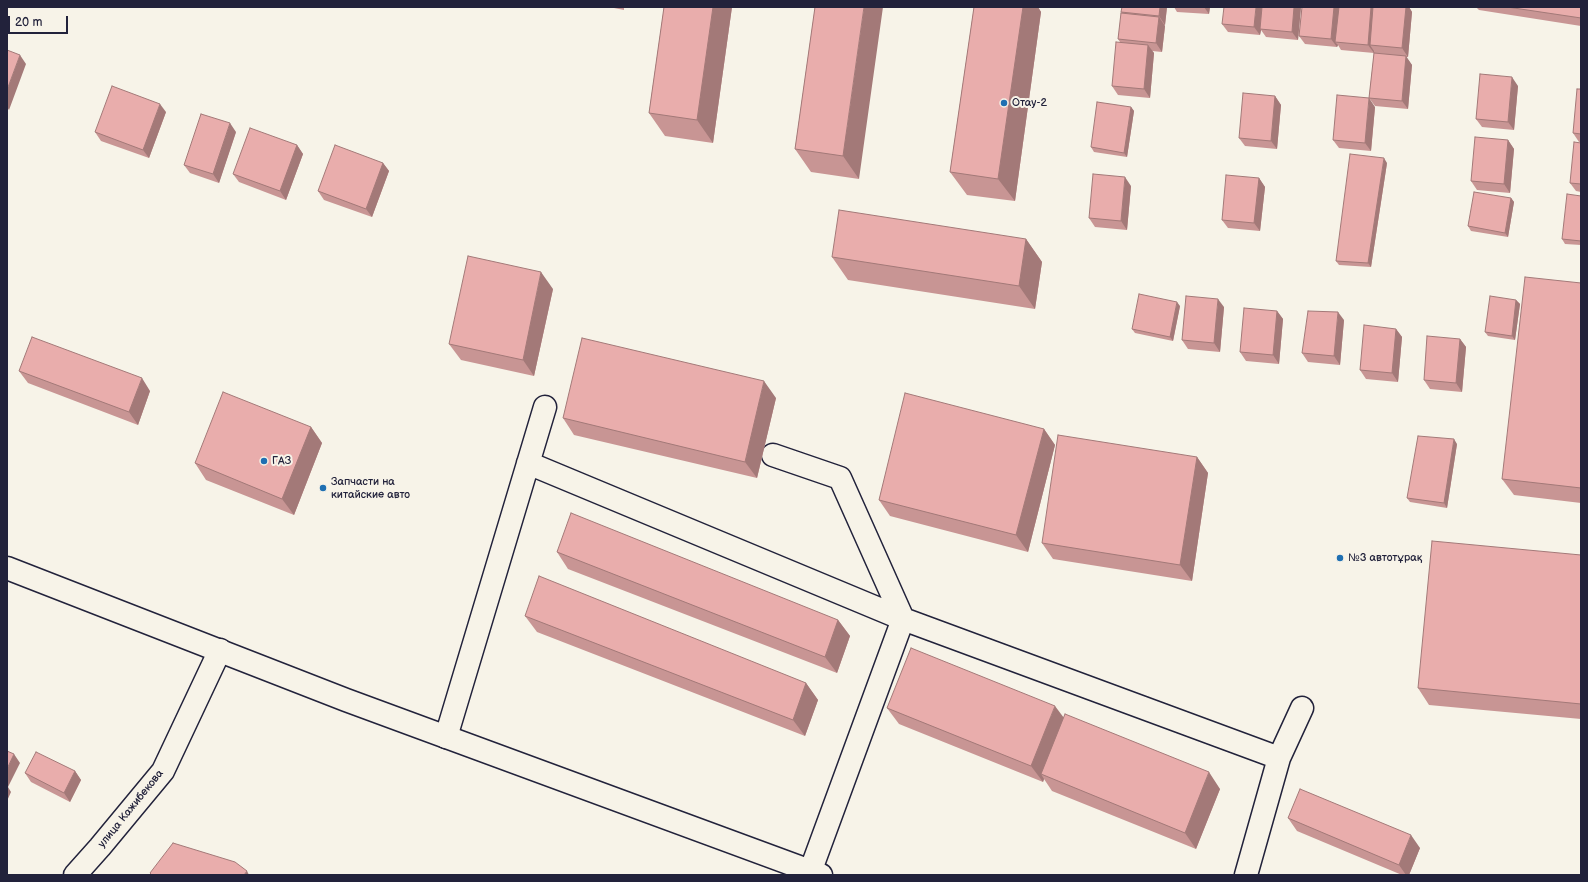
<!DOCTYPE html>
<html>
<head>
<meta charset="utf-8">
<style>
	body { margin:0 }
	#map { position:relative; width:1588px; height:882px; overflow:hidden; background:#f7f3e8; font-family:"Balsamiq Sans",sans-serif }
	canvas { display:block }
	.frame { position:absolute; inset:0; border:8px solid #22223b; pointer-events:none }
	.scale { position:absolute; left:8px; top:16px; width:60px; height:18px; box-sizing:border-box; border:2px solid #22223b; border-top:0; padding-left:5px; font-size:12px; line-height:14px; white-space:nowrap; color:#22223b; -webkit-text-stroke:3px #f7f3e8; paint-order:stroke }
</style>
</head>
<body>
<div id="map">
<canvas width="1588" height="882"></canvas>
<div class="frame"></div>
<div class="scale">20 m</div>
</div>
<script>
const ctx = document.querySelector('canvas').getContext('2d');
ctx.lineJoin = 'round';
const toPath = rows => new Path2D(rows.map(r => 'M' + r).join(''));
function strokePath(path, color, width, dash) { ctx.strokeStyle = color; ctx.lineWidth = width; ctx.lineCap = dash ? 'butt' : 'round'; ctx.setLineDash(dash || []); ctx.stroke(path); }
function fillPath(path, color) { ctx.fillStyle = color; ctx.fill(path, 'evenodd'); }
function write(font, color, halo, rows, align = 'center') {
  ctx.font = font + ' "Balsamiq Sans",sans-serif'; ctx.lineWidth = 4; ctx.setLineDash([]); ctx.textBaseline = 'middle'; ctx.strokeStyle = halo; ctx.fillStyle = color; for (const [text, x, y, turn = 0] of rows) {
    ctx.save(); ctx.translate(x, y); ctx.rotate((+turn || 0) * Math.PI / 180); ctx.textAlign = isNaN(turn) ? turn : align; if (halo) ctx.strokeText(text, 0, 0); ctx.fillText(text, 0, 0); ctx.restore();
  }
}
const minor = toPath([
	[773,455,840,478,903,619,809,875],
	[528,463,903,619,1279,758],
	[446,737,545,407],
	[75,875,100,847,163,771,220,650],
	[1246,875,1279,758,1302,708]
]);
const major = toPath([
	[7,568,346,700,821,875]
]);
const wall = toPath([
	[609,7,624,7,624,10],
	[664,7,732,7,713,143,665,136,649,113],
	[815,7,859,179,811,172,795,149],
	[974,7,1038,7,1041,12,1015,201,967,195,950,172],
	[1167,7,1165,25,1164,25,1165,26,1162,52,1152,51,1154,53,1150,98,1118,95,1112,86,1120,42,1118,39,1122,13,1121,12],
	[1174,7,1210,7,1209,14,1177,12],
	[1301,7,1298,40,1266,37,1261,30,1260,35,1228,32,1222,24],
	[1302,7,1409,7,1412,12,1408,57,1406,57,1412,65,1408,109,1375,106,1369,98,1374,53,1341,50,1338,45,1337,47,1305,44,1299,36],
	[1476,7,1581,7,1581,26,1479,10],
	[1518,86,1514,130,1482,127,1476,119],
	[1581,89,1581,142,1579,142,1573,133],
	[1275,96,1281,105,1277,149,1245,146,1239,138],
	[1131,107,1134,111,1127,157,1094,152,1091,147],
	[1375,107,1371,151,1339,148,1333,140],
	[166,112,149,158,101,141,95,132],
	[236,132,219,183,190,173,184,165],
	[1508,140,1514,149,1510,193,1477,190,1471,181],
	[1581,143,1581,192,1576,191,1570,183],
	[297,145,303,154,286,200,239,182,233,174],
	[383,163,389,171,372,217,324,200,318,191],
	[1387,163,1371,267,1339,265,1336,261],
	[1259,178,1265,187,1260,231,1228,228,1222,220],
	[1131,186,1127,230,1095,227,1089,218],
	[1581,196,1581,245,1565,244,1562,239],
	[1511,198,1514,202,1508,237,1471,231,1468,226],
	[1026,239,1042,262,1035,309,848,280,832,257],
	[1581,283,1581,503,1514,495,1502,479],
	[553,289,534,376,461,360,449,344],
	[1516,300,1520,304,1515,340,1488,336,1485,332],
	[1180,306,1173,341,1135,333,1132,329],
	[1224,307,1220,352,1188,349,1182,340],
	[1277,311,1283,319,1279,364,1246,361,1240,352],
	[1344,320,1340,365,1308,362,1302,353],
	[1396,329,1402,337,1398,382,1366,379,1360,370],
	[1460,339,1466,347,1462,392,1430,389,1424,380],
	[19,371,150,391,138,425,28,383],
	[776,398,757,478,574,435,563,418],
	[311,427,322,443,294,515,206,480,195,463],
	[1044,429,1055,445,1028,552,890,516,879,500],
	[1457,444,1447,508,1410,502,1407,498],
	[1197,457,1208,473,1192,581,1053,559,1042,543],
	[557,552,838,620,850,636,837,673,568,569],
	[1581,555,1581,719,1429,705,1418,688],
	[525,616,806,683,818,700,805,736,537,632],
	[887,708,1064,718,1220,789,1196,849,1052,791,1044,779,1043,782,899,724],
	[75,771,81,780,70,802,31,782,25,773],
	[1288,818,1420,848,1409,875,1402,875,1297,831]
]);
const shadedWall = toPath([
	[713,7,732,7,713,143,697,120],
	[864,7,883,7,859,179,843,156],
	[1023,7,1038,7,1041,12,1015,201,998,179],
	[1160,7,1167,7,1165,25,1159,16],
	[1204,7,1210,7,1209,14],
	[1256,7,1263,7,1260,29,1261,30,1260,35,1254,27],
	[1294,7,1301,7,1298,40,1292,32],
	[1334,7,1341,7,1335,42,1338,45,1337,47,1331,39],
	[1371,7,1377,7,1370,45,1374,51,1374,53,1368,45],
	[1406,7,1409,7,1412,12,1408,57,1402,48],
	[1159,17,1165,26,1162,52,1156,43],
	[1148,45,1154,53,1150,98,1144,89],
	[20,55,26,64,9,110,7,107,7,90],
	[1406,56,1412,65,1408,109,1402,101],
	[1512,77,1518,86,1514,130,1508,122],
	[1275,96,1281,105,1277,149,1271,141],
	[1369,98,1375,107,1371,151,1365,143],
	[160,104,166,112,149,158,143,150],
	[1131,107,1134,111,1127,157,1124,153],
	[230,123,236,132,219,183,213,174],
	[1508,140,1514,149,1510,193,1504,184],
	[297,145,303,154,286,200,280,191],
	[1384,158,1387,163,1371,267,1368,263],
	[383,163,389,171,372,217,366,209],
	[1125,177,1131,186,1127,230,1121,221],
	[1259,178,1265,187,1260,231,1254,223],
	[1511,198,1514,202,1508,237,1505,233],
	[1026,239,1042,262,1035,309,1019,286],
	[541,272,553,289,534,376,523,360],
	[1218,299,1224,307,1220,352,1214,343],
	[1516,300,1520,304,1515,340,1512,336],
	[1177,302,1180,306,1173,341,1170,337],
	[1277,311,1283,319,1279,364,1273,355],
	[1338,312,1344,320,1340,365,1334,356],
	[1396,329,1402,337,1398,382,1392,373],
	[1460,339,1466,347,1462,392,1456,383],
	[142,378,150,391,138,425,129,412],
	[764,381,776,398,757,478,745,462],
	[311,427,322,443,294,515,282,499],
	[1044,429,1055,445,1028,552,1016,535],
	[1454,439,1457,444,1447,508,1444,503],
	[1197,457,1208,473,1192,581,1180,565],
	[838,620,850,636,837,673,825,657],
	[806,683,818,700,805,736,793,720],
	[1055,706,1067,722,1041,774,1044,779,1043,782,1031,766],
	[14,754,20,763,8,787,11,792,7,801,7,769],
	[75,771,81,780,70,802,64,793],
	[1209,772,1220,789,1196,849,1185,833],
	[1411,835,1420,848,1409,875,1406,875,1399,865],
	[247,871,249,875,244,875]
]);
const building = toPath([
	[664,7,713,7,697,120,649,113,664,7],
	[815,7,864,7,843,156,795,149,815,7],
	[974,7,1023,7,998,179,950,172,974,7],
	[1122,7,1160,7,1159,16,1121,12,1122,7],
	[1224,7,1256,7,1254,27,1222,24,1224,7],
	[1262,7,1294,7,1292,32,1260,29,1262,7],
	[1302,7,1334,7,1331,39,1299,36,1302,7],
	[1339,7,1371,7,1368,45,1335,42,1339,7],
	[1373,7,1406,7,1402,48,1370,45,1373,7],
	[1507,7,1581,7,1581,18,1507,7],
	[1121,13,1159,17,1156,43,1118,39,1121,13],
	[1116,42,1148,45,1144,89,1112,86,1116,42],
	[7,50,20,55,7,90,7,50],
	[1374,53,1406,56,1402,101,1369,98,1374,53],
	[1480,74,1512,77,1508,122,1476,119,1480,74],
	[112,86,160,104,143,150,95,132,112,86],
	[1577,89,1581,89,1581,134,1573,133,1577,89],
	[1243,93,1275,96,1271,141,1239,138,1243,93],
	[1337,95,1369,98,1365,143,1333,140,1337,95],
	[1097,102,1131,107,1124,153,1091,147,1097,102],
	[201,114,230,123,213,174,184,165,201,114],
	[250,128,297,145,280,191,233,174,250,128],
	[1475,137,1508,140,1504,184,1471,181,1475,137],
	[1574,142,1581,143,1581,184,1570,183,1574,142],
	[335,145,383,163,366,209,318,191,335,145],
	[1350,154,1384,158,1368,263,1336,261,1350,154],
	[1093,174,1125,177,1121,221,1089,218,1093,174],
	[1226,175,1259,178,1254,223,1222,220,1226,175],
	[1474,192,1511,198,1505,233,1468,226,1474,192],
	[1567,194,1581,196,1581,241,1562,239,1567,194],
	[839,210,1026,239,1019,286,832,257,839,210],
	[468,256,541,272,523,360,449,344,468,256],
	[1525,277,1581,283,1581,488,1502,479,1525,277],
	[1139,294,1177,302,1170,337,1132,329,1139,294],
	[1186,296,1218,299,1214,343,1182,340,1186,296],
	[1490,296,1516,300,1512,336,1485,332,1490,296],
	[1244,308,1277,311,1273,355,1240,352,1244,308],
	[1308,311,1338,312,1334,356,1302,353,1308,311],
	[1364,325,1396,329,1392,373,1360,370,1364,325],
	[1427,336,1460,339,1456,383,1424,380,1427,336],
	[32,337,142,378,129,412,19,371,32,337],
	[582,338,764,381,745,462,563,418,582,338],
	[223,392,311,427,282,499,195,463,223,392],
	[905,393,1044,429,1016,535,879,500,905,393],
	[1058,435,1197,457,1180,565,1042,543,1058,435],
	[1418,436,1454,439,1444,503,1407,498,1418,436],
	[571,513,838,620,825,657,557,552,571,513],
	[1432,541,1581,555,1581,704,1418,688,1432,541],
	[539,576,806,683,793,720,525,616,539,576],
	[911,648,1055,706,1031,766,887,708,911,648],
	[1065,714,1209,772,1185,833,1041,774,1065,714],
	[7,751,14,754,7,769,7,751],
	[36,752,75,771,64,793,25,773,36,752],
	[1300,789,1411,835,1399,865,1288,818,1300,789],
	[173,843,235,862,247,871,244,875,152,875,150,873,173,843]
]);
const markers = [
	[1004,103,4,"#1f6fb2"],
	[264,461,4,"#1f6fb2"],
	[323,488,4,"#1f6fb2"],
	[1340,558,4,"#1f6fb2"]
];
const poiNames = [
	["Отау-2",1012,103],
	["ГАЗ",272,461],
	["Запчасти на",331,482],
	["китайские авто",331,495],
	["№3 автотұрақ",1348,558]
];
const streetNames = [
	["улица Кажибекова",131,809,-51]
];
strokePath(minor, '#22223b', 25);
strokePath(major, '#22223b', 25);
strokePath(minor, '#f7f3e8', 22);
strokePath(major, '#f7f3e8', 22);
fillPath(wall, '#c89594');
fillPath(shadedWall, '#a37978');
fillPath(building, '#e9adac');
strokePath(building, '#a37978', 1);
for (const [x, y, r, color] of markers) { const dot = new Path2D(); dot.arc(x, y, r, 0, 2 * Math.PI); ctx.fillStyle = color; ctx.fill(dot); strokePath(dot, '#f7f3e8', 1.5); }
write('11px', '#22223b', '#f7f3e8', poiNames, 'left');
write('11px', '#22223b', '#f7f3e8', streetNames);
</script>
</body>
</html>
